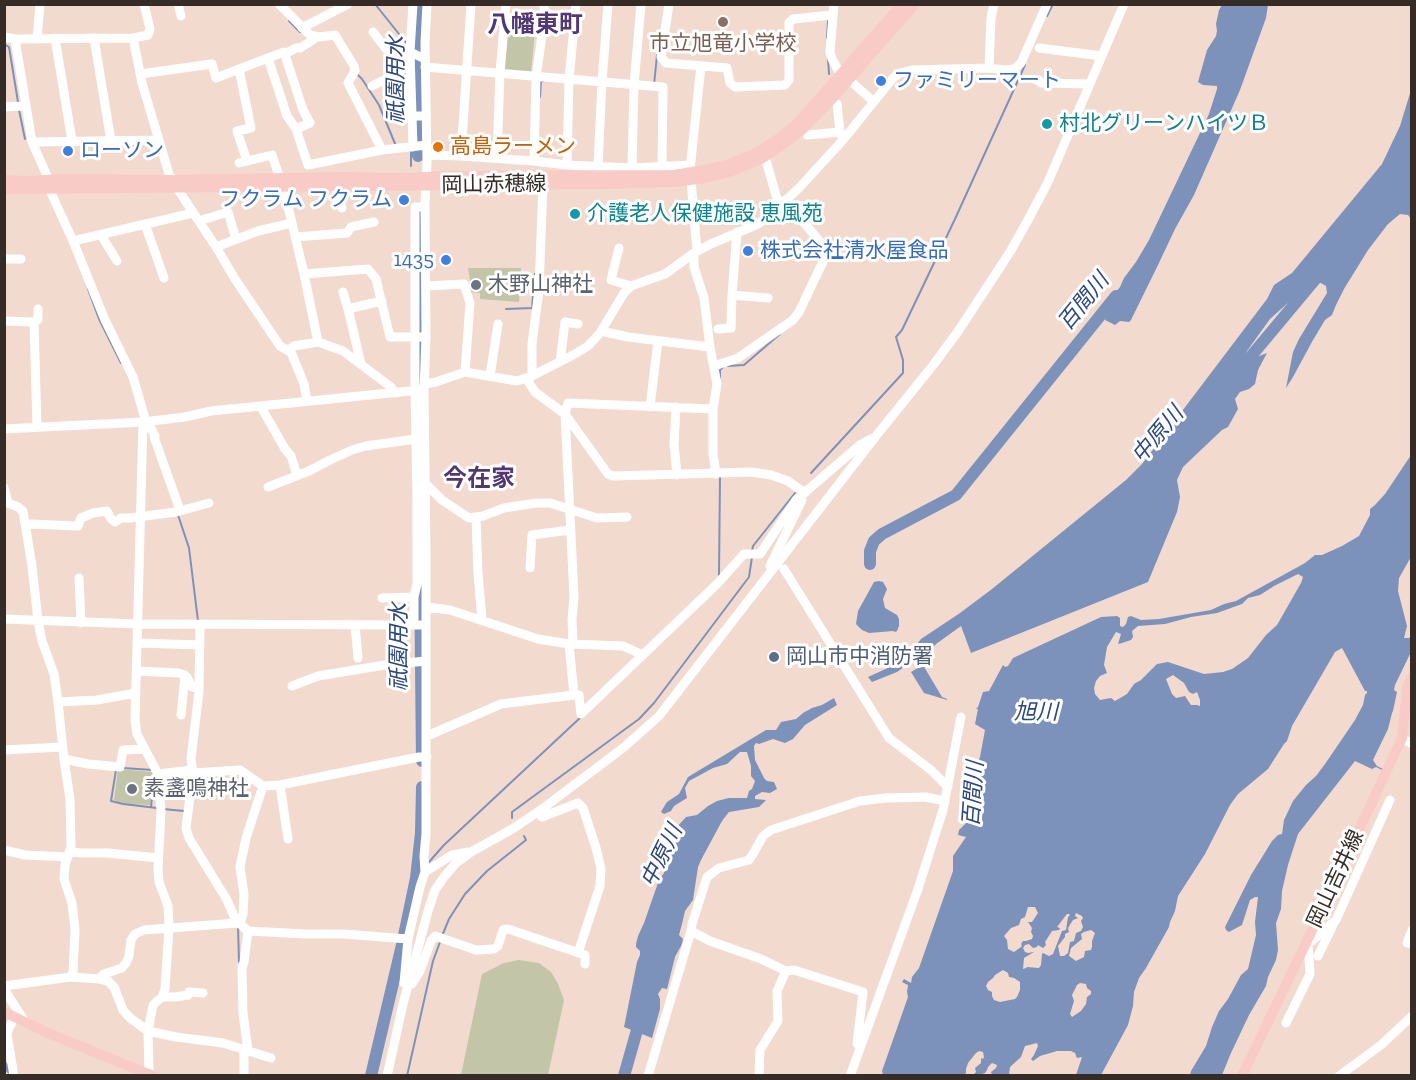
<!DOCTYPE html>
<html>
<head>
<meta charset="utf-8">
<style>
	body { margin:0 }
	#map { position:relative; width:1416px; height:1080px; overflow:hidden; background:#f3dacf; font-family:"Zilla Slab",serif }
	canvas { display:block }
	.frame { position:absolute; inset:0; border:6px solid #352b27; pointer-events:none }
</style>
</head>
<body>
<div id="map">
<canvas width="1416" height="1080"></canvas>
<div class="frame"></div>
</div>
<script>
const ctx = document.querySelector('canvas').getContext('2d');
ctx.lineJoin = 'round';
function fillPath(path, color) { ctx.fillStyle = color; ctx.fill(path, 'evenodd'); }
const toPath = rows => new Path2D(rows.map(r => 'M' + r).join(''));
function strokePath(path, color, width, dash) { ctx.strokeStyle = color; ctx.lineWidth = width; ctx.lineCap = dash ? 'butt' : 'round'; ctx.setLineDash(dash || []); ctx.stroke(path); }
function write(font, color, halo, rows, align = 'center') {
  ctx.font = font + ' "Zilla Slab","Noto Sans JP",serif'; ctx.lineWidth = 6; ctx.setLineDash([]); ctx.textBaseline = 'middle'; ctx.strokeStyle = halo; ctx.fillStyle = color; for (const [text, x, y, turn = 0] of rows) {
    ctx.save(); ctx.translate(x, y); ctx.rotate((+turn || 0) * Math.PI / 180); ctx.textAlign = isNaN(turn) ? turn : align; if (halo) ctx.strokeText(text, 0, 0); ctx.fillText(text, 0, 0); ctx.restore();
  }
}
const green = toPath([
	[506,19,536,22,531,73,501,71],
	[468,268,521,268,519,302,480,299,480,293,470,292,468,287,471,286],
	[118,769,153,772,150,805,123,804,114,800],
	[519,960,539,963,551,972,558,984,564,1000,548,1075,461,1075,482,974,504,963]
]);
const water = toPath([
	[1228,5,1268,5,1266,18,1240,90,1194,195,1175,229,1158,265,1131,320,1129,322,1120,321,1115,325,1105,320,1108,312,1104,307,1120,287,1124,278,1136,262,1149,240,1209,114,1217,89,1217,86,1203,85,1198,82,1207,50,1216,36,1217,31,1216,24,1219,10,1222,5,1228,6],
	[1411,90,1411,219,1408,215,1400,214,1388,224,1368,250,1344,289,1336,305,1332,315,1325,320,1313,340,1293,377,1286,388,1293,352,1299,339,1327,293,1326,286,1319,282,1300,292,1270,319,1247,351,1244,358,1246,360,1249,360,1267,353,1258,370,1255,384,1249,389,1240,392,1235,399,1238,409,1228,427,1222,430,1183,467,1177,480,1180,497,1177,512,1148,582,971,653,961,626,936,644,928,654,920,657,921,660,920,661,917,658,897,672,872,682,868,677,890,667,909,654,921,639,960,613,992,589,1126,480,1142,464,1267,299,1274,285,1292,273,1382,164,1400,126],
	[1411,455,1411,557,1399,578,1398,591,1407,626,1404,638,1409,638,1411,636,1411,652,1395,685,1394,690,1397,692,1393,711,1392,713,1388,729,1373,760,1377,766,1385,770,1384,771,1376,767,1372,769,1355,761,1298,834,1288,865,1282,891,1281,909,1276,923,1278,950,1276,960,1268,977,1266,986,1249,1015,1231,1053,1222,1075,1190,1075,1191,1071,1206,1046,1212,1027,1219,1011,1228,999,1241,975,1248,969,1256,935,1255,922,1258,897,1255,897,1250,900,1242,925,1229,932,1226,930,1225,927,1251,875,1272,841,1278,835,1282,834,1284,820,1293,801,1306,785,1316,776,1325,764,1355,720,1363,705,1365,695,1367,693,1367,691,1365,691,1342,648,1335,652,1292,726,1287,741,1284,744,1268,769,1238,794,1230,805,1205,854,1178,896,1175,911,1170,922,1169,927,1146,968,1139,978,1134,992,1133,1006,1128,1025,1101,1075,1076,1075,1082,1057,1077,1058,1075,1053,1071,1051,1057,1051,1040,1056,1033,1061,1031,1059,1034,1055,1038,1046,1037,1043,1025,1046,1021,1057,1010,1067,1009,1075,992,1075,991,1072,996,1068,997,1065,992,1063,988,1067,987,1070,985,1073,979,1075,973,1075,976,1072,975,1068,981,1063,981,1058,983,1059,984,1057,983,1052,979,1051,976,1053,968,1063,966,1069,966,1073,964,1075,883,1075,882,1071,908,997,907,992,908,985,902,982,904,979,911,983,912,977,919,968,953,871,953,856,966,837,958,835,959,830,969,820,975,772,980,757,985,730,975,724,978,709,976,709,978,707,983,692,989,691,1003,665,1005,667,1008,666,1013,658,1101,617,1117,616,1120,618,1120,626,1123,627,1126,624,1128,617,1131,616,1141,620,1159,619,1211,610,1224,604,1236,601,1305,563,1315,555,1322,555,1342,546,1359,536,1370,515,1370,509,1375,505,1385,494],
	[1298,574,1303,577,1301,583,1277,625,1266,635,1248,658,1232,669,1223,672,1204,674,1168,662,1157,664,1141,680,1134,684,1127,694,1115,701,1111,698,1100,700,1095,694,1094,688,1096,681,1100,676,1107,673,1104,665,1107,647,1116,632,1121,634,1118,644,1122,643,1131,640,1133,637,1132,631,1138,626,1165,624,1191,617,1217,613,1242,604,1248,598,1260,595,1274,586],
	[1173,675,1184,683,1189,692,1193,694,1197,692,1200,700,1200,706,1197,705,1191,705,1185,696,1176,698,1172,694,1166,679],
	[1028,907,1035,907,1038,913,1032,922,1028,922,1032,928,1031,932,1033,936,1032,939,1026,941,1023,941,1021,944,1022,946,1021,947,1014,952,1008,949,1007,940,1004,936,1011,928,1019,925,1021,919,1025,917],
	[1076,913,1082,916,1083,918,1081,921,1083,927,1081,931,1076,933,1074,941,1070,942,1068,953,1064,956,1060,956,1058,946,1065,937,1065,934,1069,932,1068,928,1073,920,1078,918,1075,916],
	[1067,914,1069,914,1070,915,1068,917,1066,930,1062,931,1053,954,1049,956,1043,953,1042,954,1041,965,1039,968,1027,967,1026,968,1023,969,1024,958,1034,952,1028,953,1025,952,1023,948,1025,945,1029,944,1033,948,1037,947,1038,945,1043,948,1046,945,1045,942,1052,931,1059,930,1060,928,1057,927],
	[1091,930,1095,933,1092,941,1092,947,1091,950,1085,951,1084,957,1076,961,1069,956,1071,948,1082,939,1081,934,1084,932],
	[1003,970,1008,973,1009,977,1014,978,1020,982,1020,990,1017,997,1015,999,1000,1002,994,1000,992,996,992,992,988,990,986,986,988,982,993,978,995,975],
	[1080,983,1086,984,1087,988,1091,991,1091,994,1087,997,1086,1004,1081,1011,1072,1017,1070,1014,1074,1001,1072,995,1077,985],
	[879,581,883,582,887,589,883,599,885,608,897,615,899,619,899,626,897,631,895,632,893,631,869,633,862,630,856,624,858,611,874,582],
	[923,665,942,697,947,699,947,700,924,693,911,672],
	[834,698,837,705,805,725,793,739,785,743,773,739,759,744,756,743,754,746,755,760,764,778,767,781,774,782,777,789,770,793,762,792,755,796,755,799,766,800,759,807,729,812,722,821,701,860,698,867,693,900,685,911,682,924,679,935,683,939,682,944,675,957,667,989,662,988,658,994,660,999,660,1009,652,1038,624,1027,637,962,640,955,640,951,636,947,636,944,638,936,644,923,659,880,664,873,670,843,673,839,676,828,686,817,697,815,708,806,717,801,729,798,747,798,749,791,752,789,755,781,751,776,751,766,747,752,740,752,727,764,713,768,689,781,685,788,687,798,674,806,671,811,664,814,661,812,662,810,667,802,679,794,688,777,766,730,776,730,781,722,796,719,803,713,812,708,822,705]
]);
const stream = toPath([
	[375,4,407,44],
	[1047,16,1053,4],
	[289,21,300,32],
	[827,38,828,21],
	[4,44,9,47,18,102],
	[828,59,829,74],
	[356,73,362,79,379,105,396,146],
	[654,85,657,55],
	[540,97,541,81,543,81],
	[19,110,25,139],
	[411,151,411,166],
	[88,289,99,319,121,363],
	[506,309,532,308,535,274],
	[728,366,744,365,780,334],
	[720,378,720,370,723,367],
	[811,473,903,373,903,360,896,337,902,330,955,219,1025,65],
	[178,515,189,548,198,621],
	[752,551,753,546,795,493],
	[719,575,720,476],
	[123,768,153,770],
	[116,770,111,801,123,804,157,808],
	[151,807,154,777],
	[163,809,184,811],
	[512,818,512,812,639,719,654,703,749,577,752,557],
	[429,862,444,845,581,717],
	[416,878,421,871],
	[238,926,239,962],
	[442,936,449,919,465,894,487,871,526,840,524,836],
	[407,1076,433,961,440,942]
]);
const canal = toPath([
	[4,1065,14,1074]
]);
const river = toPath([
	[418,156,416,52,418,4],
	[419,213,420,386],
	[1237,373,1318,276],
	[870,564,870,551,874,541,882,534,956,495,1116,296],
	[420,574,422,761],
	[371,1076,402,945,416,878,421,833,422,787],
	[624,1076,641,1016]
]);
const minor = toPath([
	[178,4,181,16],
	[279,4,310,35,319,37,335,35,354,66,355,71,348,83,382,150],
	[413,4,410,52,413,147],
	[669,4,661,57,666,63,727,68,730,83,735,87,785,85,789,80,789,23,793,19,832,15],
	[834,4,830,52,832,59,838,70,874,102],
	[302,28,348,4],
	[373,32,386,49,410,52,425,59],
	[4,37,15,39,133,38,148,35,150,29,144,4],
	[55,38,72,141],
	[94,38,111,141],
	[133,38,142,83,169,174,172,180],
	[15,39,32,142,49,180,52,195,73,241,105,320,133,377,146,422],
	[37,39,40,4],
	[1039,48,1102,56],
	[285,54,296,48,300,48,313,40,315,37],
	[268,58,284,52,303,110,310,123,296,129],
	[425,67,663,87,662,167],
	[989,68,991,18,994,4],
	[239,69,251,128,237,131,247,161],
	[140,74,212,64,216,78,268,58,287,116,296,129,308,165,382,150,427,145],
	[1036,80,1039,80,1041,83,1090,84],
	[372,86,390,77,412,116,426,116],
	[837,104,840,132,843,140],
	[4,107,25,106],
	[807,135,840,132],
	[32,142,159,140],
	[427,155,461,156,534,161,567,165,632,168,690,165],
	[461,156,471,4],
	[765,157,779,206],
	[497,158,500,73,506,4],
	[534,161,536,77,544,22,544,4],
	[239,163,272,155,280,179],
	[567,165,569,80,576,4],
	[598,166,602,82,608,4],
	[632,168,634,85,641,4],
	[690,170,701,66],
	[691,180,697,251],
	[283,187,292,223],
	[335,187,342,208],
	[177,188,216,247,235,279,280,346,291,352,304,384,307,401],
	[199,221,228,212,236,239],
	[145,224,164,278],
	[737,232,732,295,768,298],
	[101,235,117,261],
	[296,237,347,233,351,227,374,222],
	[73,241,193,213],
	[216,247,258,231,292,223,304,274,368,269,376,279,390,337,421,337],
	[619,248,611,280,631,286],
	[694,253,694,267,704,298,710,347,717,384,713,409,713,454,716,474],
	[4,259,21,259],
	[396,263,421,263],
	[304,274,318,342],
	[426,286,464,284,470,303,465,372],
	[343,292,349,313],
	[4,321,34,322,38,320,38,309],
	[34,322,37,427],
	[718,329,731,328,732,295],
	[601,331,628,337,710,347],
	[288,351,294,346,318,342,343,351,391,387,395,393],
	[560,362,565,322,578,324],
	[361,364,349,313,350,310,352,308,382,301],
	[714,366,738,358,793,320,799,312,818,272,824,260,825,251,821,243,785,200],
	[490,376,498,324],
	[532,376,532,344,539,290,543,184],
	[526,378,535,392,565,414,608,474,613,476,752,472,771,475,788,481,805,493],
	[425,384,436,382,465,372,517,381,532,376,575,354,588,346,600,333,624,293,631,286,665,274,694,253,711,244,758,224,768,217,799,188,843,140,893,78,900,73,912,70,989,68,1005,70,1014,69,1021,63,1047,4],
	[261,407,285,449,291,456,297,475],
	[650,407,658,341],
	[676,407,674,444,677,475],
	[143,422,135,720,137,734,158,774,161,811,158,869,159,882,168,906,169,928,165,989,162,997,153,1005,148,1031,149,1076],
	[148,422,155,436,154,437,180,510],
	[4,429,143,422,185,417,211,411,420,390],
	[425,483,442,500,469,518,483,516,504,508,536,503,550,503,597,518,627,517],
	[268,487,309,471,330,460,352,450,366,446,416,439],
	[4,488,8,503,18,507,23,511,32,566,38,621,42,641,54,674,58,702,64,759,70,799,71,847,65,865,64,879,72,903,75,930,73,972,71,977],
	[476,517,478,573,482,620],
	[26,525,30,524,78,526,81,518,93,513,107,511,111,519,115,522,121,518,130,518,176,512,209,503],
	[770,566,802,500],
	[530,568,532,535,570,530],
	[784,569,889,738,931,770,948,787],
	[79,578,81,623],
	[382,598,414,597],
	[426,607,450,610,538,639,569,644,623,646,643,655],
	[4,619,138,624,420,625],
	[200,625,199,691,191,759,193,773,186,828,189,838,227,900,237,923],
	[355,625,358,658],
	[414,625,414,597,417,584,417,500,415,390,415,207,425,207],
	[138,643,200,645],
	[573,644,572,620,574,596,565,414,568,403,713,409],
	[137,671,179,673,187,677,192,687,199,689],
	[292,686,318,676,385,665,426,661],
	[574,695,579,695,581,714,718,583,744,554,760,554,796,500,860,445,871,439],
	[58,702,97,700,136,693],
	[181,715,185,675],
	[427,736,501,704,574,695,569,644],
	[1402,738,1412,744],
	[4,750,62,747],
	[64,759,88,764,120,767,123,750,145,749],
	[193,773,240,770,263,786,280,785,419,757,427,757],
	[158,774,192,770],
	[280,785,288,839],
	[538,812,542,817,578,803,583,808,596,848,601,869,600,886,578,953],
	[4,850,25,855,68,857],
	[70,852,82,853,108,853,158,858],
	[425,872,452,855,468,852],
	[240,924,243,914,244,894,240,867,246,838,263,786],
	[1412,930,1407,943,1412,944],
	[248,931,244,962,242,968,243,1013,248,1051],
	[691,931,710,941,761,959,786,971,794,970,863,992,857,1044],
	[1306,943,1308,944,1336,920,1390,800],
	[1318,956,1333,925],
	[99,979,104,974,122,968,126,963,129,956,131,940,135,934,144,930,237,923,240,924,248,931,306,934,344,934,408,939],
	[404,983,408,939,420,887,425,872,424,856,426,834,426,555,424,390,426,337,425,203,427,162,425,42,427,4],
	[412,984,420,971,431,941,435,936,476,950,494,949,498,946,503,930,508,929,585,955,585,964],
	[4,986,71,977,99,979,108,981,114,987,123,1010,130,1018,148,1031,176,1037,223,1043,271,1058],
	[4,989,25,1022],
	[162,997,175,997,188,995,189,992,203,993],
	[1286,1023,1310,974,1308,944],
	[14,1076,7,1035,8,1030,15,1017],
	[244,1076,244,1050],
	[387,1076,403,1004,428,911,435,890,444,877,456,863,471,852,514,828,542,809,623,748,659,716,876,436,934,364,959,330,1010,252,1028,220,1048,182,1124,4],
	[648,1076,691,931,692,924,707,877,719,868,749,860,753,854,763,836,771,830,860,801,886,798,925,797,945,801],
	[759,1076,760,1050,778,1021,777,991,786,971],
	[850,1076,918,889,943,810,961,717],
	[1339,1076,1381,1045,1412,1016]
]);
const major = toPath([
	[4,180,28,181,61,179,172,180,342,177,404,178,445,176,674,175,704,170,727,165,758,152,778,139,797,124,902,4],
	[4,189,607,184,675,182,705,178,730,172,761,159,782,145,802,130,833,98,915,4],
	[4,1012,48,1033,153,1076],
	[1242,1076,1306,943,1402,738,1407,688,1412,677]
]);
const markers = [
	[723,22,6,"#8d6e63"],
	[881,81,6,"#3f7fe0"],
	[1047,124,6,"#0f9aa8"],
	[438,147,6,"#e8710a"],
	[68,151,6,"#3f7fe0"],
	[404,200,6,"#3f7fe0"],
	[575,214,6,"#0f9aa8"],
	[748,251,6,"#3f7fe0"],
	[446,260,6,"#3f7fe0"],
	[476,285,6,"#6b7280"],
	[774,657,6,"#5c6f8a"],
	[132,789,6,"#6b7280"]
];
const educationNames = [
	["市立旭竜小学校",723,44]
];
const shopNames = [
	["ファミリーマート",893,81],
	["ローソン",80,151],
	["フクラム フクラム",392,200,"right"],
	["株式会社清水屋食品",760,251],
	["1435",434,260,"right"]
];
const cultureNames = [
	["村北グリーンハイツＢ",1059,124],
	["介護老人保健施設 恵風苑",587,214]
];
const foodNames = [
	["高島ラーメン",450,147]
];
const streetNames = [
	["岡山赤穂線",494,185,-1],
	["岡山吉井線",1336,879,-65]
];
const worshipNames = [
	["木野山神社",488,285],
	["素盞鳴神社",144,789]
];
const serviceNames = [
	["岡山市中消防署",786,657]
];
const waterNames = [
	["祇園用水",397,80,-90],
	["百間川",1084,302,-51],
	["中原川",1158,435,-50],
	["祇園用水",400,647,-90],
	["旭川",1036,713],
	["百間川",974,794,-86],
	["中原川",662,856,-64]
];
const quarterNames = [
	["八幡東町",535,25],
	["今在家",479,479]
];
fillPath(green, '#c2c5a7');
fillPath(water, '#7c92bb');
strokePath(stream, '#7c92bb', 2);
strokePath(canal, '#7c92bb', 7);
strokePath(river, '#7c92bb', 12);
strokePath(minor, '#fff', 9);
strokePath(major, '#f8cbc7', 10);
for (const [x, y, r, color] of markers) { const dot = new Path2D(); dot.arc(x, y, r, 0, 2 * Math.PI); ctx.fillStyle = color; ctx.fill(dot); strokePath(dot, '#fff', 2); }
write('21px', '#785e54', '#fff', educationNames);
write('21px', '#366cbe', '#fff', shopNames, 'left');
write('21px', '#0d838f', '#fff', cultureNames, 'left');
write('21px', '#c56008', '#fff', foodNames, 'left');
write('21px', '#352b27', '#fff', streetNames);
write('21px', '#5b616d', '#fff', worshipNames, 'left');
write('21px', '#4e5e75', '#fff', serviceNames, 'left');
write('italic 22px', '#2d487e', '#fff', waterNames);
write('bold 24px', '#513874', '#fff', quarterNames);
</script>
</body>
</html>
